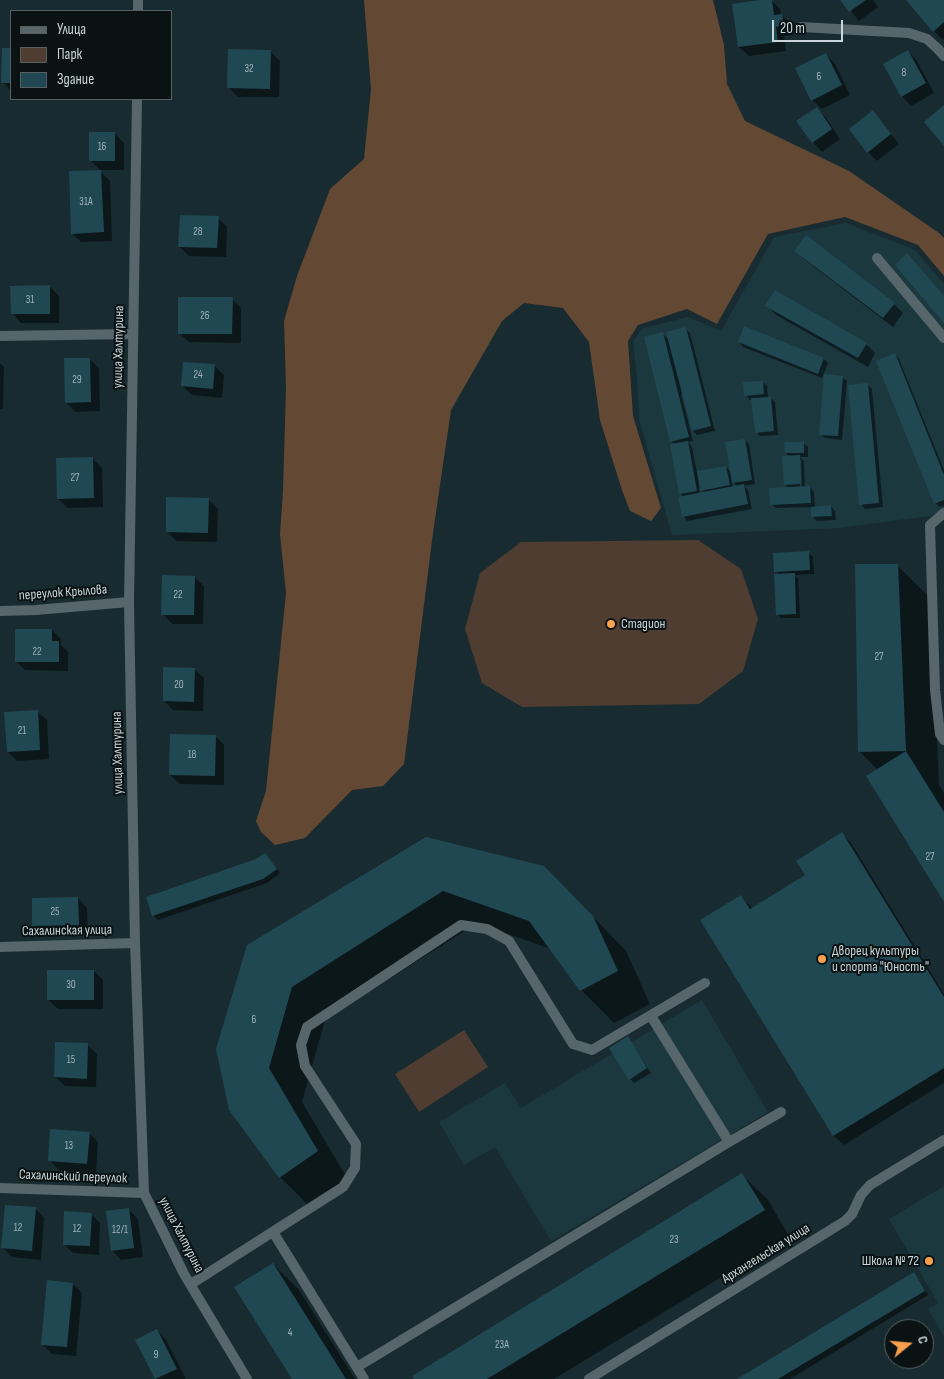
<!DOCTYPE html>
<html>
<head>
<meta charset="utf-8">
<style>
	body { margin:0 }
	#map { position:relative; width:944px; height:1379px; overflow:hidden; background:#182b31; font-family:"Sofia Sans Condensed",sans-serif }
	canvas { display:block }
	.legend { position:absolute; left:10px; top:10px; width:162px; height:90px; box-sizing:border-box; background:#0a1214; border:1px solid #566062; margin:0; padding:6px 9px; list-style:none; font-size:15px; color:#c9d5d8 }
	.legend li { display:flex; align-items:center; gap:10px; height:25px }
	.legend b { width:25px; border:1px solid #566062 }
	.north { position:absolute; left:884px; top:1319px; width:50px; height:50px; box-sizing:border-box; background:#0a1214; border:1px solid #566062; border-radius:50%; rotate:73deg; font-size:14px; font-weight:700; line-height:20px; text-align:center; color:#c9d5d8 }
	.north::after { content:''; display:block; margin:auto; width:18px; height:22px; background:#f9a04c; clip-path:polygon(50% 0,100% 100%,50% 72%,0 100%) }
	.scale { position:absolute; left:772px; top:20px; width:71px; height:22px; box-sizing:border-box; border:2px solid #c9d5d8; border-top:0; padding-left:6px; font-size:15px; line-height:18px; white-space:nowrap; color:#c9d5d8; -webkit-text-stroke:4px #0a1214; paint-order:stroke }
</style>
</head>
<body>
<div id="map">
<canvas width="944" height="1379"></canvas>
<ul class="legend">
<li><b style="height:6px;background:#56666b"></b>Улица</li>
<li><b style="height:14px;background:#4e3d30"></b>Парк</li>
<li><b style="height:14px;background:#204853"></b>Здание</li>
</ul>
<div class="north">С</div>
<div class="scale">20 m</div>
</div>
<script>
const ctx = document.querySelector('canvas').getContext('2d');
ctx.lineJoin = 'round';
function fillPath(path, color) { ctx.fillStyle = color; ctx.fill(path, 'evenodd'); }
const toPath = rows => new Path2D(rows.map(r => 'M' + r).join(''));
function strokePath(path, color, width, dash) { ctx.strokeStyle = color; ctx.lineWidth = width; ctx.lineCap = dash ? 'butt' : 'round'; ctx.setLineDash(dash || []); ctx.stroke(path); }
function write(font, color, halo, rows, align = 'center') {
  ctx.font = font + ' "Sofia Sans Condensed",sans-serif'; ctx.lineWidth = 4; ctx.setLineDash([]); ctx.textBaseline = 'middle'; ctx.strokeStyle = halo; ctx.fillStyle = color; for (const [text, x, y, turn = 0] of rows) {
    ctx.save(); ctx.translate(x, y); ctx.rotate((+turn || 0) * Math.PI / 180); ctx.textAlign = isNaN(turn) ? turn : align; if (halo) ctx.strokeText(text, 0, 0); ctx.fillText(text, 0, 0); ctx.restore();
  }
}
const built = toPath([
	[846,223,915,250,944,284,944,511,929,516,839,528,672,535,639,419,637,378,633,341,643,328,688,317,721,331,774,237],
	[702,1000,768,1112,551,1241,495,1147,464,1165,439,1122,505,1083,521,1108],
	[944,1186,944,1336,928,1309,938,1303,889,1219]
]);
const green = toPath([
	[698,540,741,569,758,619,743,671,699,704,522,707,482,683,465,629,480,573,521,542],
	[464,1030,488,1067,419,1112,395,1074]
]);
const forest = toPath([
	[364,0,713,0,724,45,727,84,745,121,849,171,939,233,944,238,944,276,918,245,845,217,768,234,717,324,687,309,638,325,628,341,633,416,661,508,651,521,630,511,622,490,600,420,589,342,563,308,524,303,502,321,451,410,433,533,404,764,383,786,352,790,305,838,275,845,261,832,256,821,266,791,286,593,280,534,283,491,286,388,284,321,297,276,330,189,364,159,371,89]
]);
const shadow = toPath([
	[769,0,771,0,780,9,781,15,791,24,793,35,784,36,786,51,749,56,739,47],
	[842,0,873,0,878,7,859,21],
	[907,0,944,0,944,39,943,40,934,31],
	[3,49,11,49,11,91,3,82],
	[270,51,280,61,279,97,238,97,228,87],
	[908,51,917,61,934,93,911,106,902,96],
	[826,54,835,64,850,95,822,109,812,100],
	[817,109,826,118,840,139,822,152,813,142],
	[873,112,899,144,877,161,868,152],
	[114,133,124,143,124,170,100,170,90,160],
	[101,172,110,181,112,241,81,242,72,233],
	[218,218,227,227,226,257,189,256,179,246],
	[796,251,894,304,903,313,893,327,805,260],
	[50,287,59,296,59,323,21,323,12,313],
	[232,299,241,308,241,343,189,342,179,333],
	[767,306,866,344,875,353,868,367,776,315],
	[685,328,690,333,715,431,697,435,693,431,683,393,681,394,693,441,688,442,692,447,697,473,726,467,732,473,745,440,749,444,755,484,744,486,748,490,752,509,687,521,683,516,684,497,680,493,675,445,671,441,662,333,669,340],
	[732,481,738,487,733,488],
	[699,488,705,493,700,494],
	[745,328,824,359,828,363,822,378,743,347,739,342],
	[895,354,899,359,944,470,944,506,940,507,935,503],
	[89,359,99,368,100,411,76,412,66,402],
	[0,363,4,367,3,409,0,409],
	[215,366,224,375,222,398,192,395,183,386],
	[842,377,847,381,842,440,825,438,820,434],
	[763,382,767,386,768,398,771,398,775,402,778,435,760,436,756,432,753,399,750,400,746,395],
	[867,384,872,389,883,507,865,509,861,504],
	[803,443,808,447,808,457,800,457,804,461,805,488,810,487,814,492,815,508,831,506,835,511,836,520,817,521,813,517,812,507,776,508,771,504,789,488,785,484,790,457,786,453],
	[799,459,801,459,802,490,800,490],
	[92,458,102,468,103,507,68,508,58,499],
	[208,499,218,509,217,542,176,541,167,531],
	[808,553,813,557,814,574,794,575,798,579,800,618,781,618,777,614,780,575,776,571],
	[897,565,931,599,939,785,944,793,944,900,878,770,860,752],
	[194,577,204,586,203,624,172,624,163,614],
	[52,630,61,639,61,645,68,652,68,671,25,670,16,661],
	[194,669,204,678,203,711,173,710,164,701],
	[37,711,47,720,49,759,17,761,8,752],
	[215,736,224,745,224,785,180,784,170,775],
	[842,834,851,843,944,994,944,1083,844,1145,834,1136,702,920,741,896,753,909,807,876],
	[427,838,577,900,626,951,650,1004,614,1023,581,990,551,949,477,923,325,1020,302,1102,351,1185,313,1210,280,1177,218,1049],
	[269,859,280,873,267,883,158,920,154,916,147,897],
	[78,898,87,908,88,934,43,934,34,925],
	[94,971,103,980,103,1009,58,1009,49,1000],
	[628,1038,651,1073,634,1083,630,1079],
	[87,1045,97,1054,96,1087,65,1086,55,1077],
	[89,1133,98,1142,96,1173,59,1170,50,1161],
	[742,1175,768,1200,789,1236,554,1379,415,1379],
	[35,1208,44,1218,41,1260,12,1257,3,1248],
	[129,1210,138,1219,143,1257,121,1260,112,1250],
	[91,1214,100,1223,99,1255,73,1253,64,1244],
	[273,1264,299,1290,355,1379,293,1379],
	[914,1274,928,1295,790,1379,739,1379],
	[73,1284,82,1293,76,1356,52,1354,42,1344],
	[157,1330,166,1340,186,1379,156,1379,137,1341]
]);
const building = toPath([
	[760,0,772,0,774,15,782,14,784,25,776,27,778,42,738,47,732,4],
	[840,0,866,0,849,12],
	[906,0,944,0,944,22,933,32],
	[2,48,11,48,11,83,1,83],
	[228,49,271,50,270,89,227,88],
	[908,50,926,83,901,97,883,64],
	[826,53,842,85,811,101,795,68],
	[944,105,944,146,924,122],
	[817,107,832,129,812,143,796,121],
	[873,110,891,134,867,153,849,129],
	[89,132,115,132,115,161,89,161],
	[101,170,104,232,71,234,69,171],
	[180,215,219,216,217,248,178,247],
	[806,235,895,303,883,318,794,251],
	[907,253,944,296,944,323,895,265],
	[50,285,50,314,11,314,10,286],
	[775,290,867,343,858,358,765,306],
	[178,297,233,297,232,334,178,334],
	[744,326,824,358,818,374,738,342],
	[686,327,711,426,692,431,666,332],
	[663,332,689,437,670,442,644,337],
	[895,353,944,475,944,500,934,504,876,361],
	[64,358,90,358,91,402,65,403],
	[183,362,215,364,213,389,181,386],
	[824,374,843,376,838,436,819,435],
	[763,381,764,394,744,396,743,382],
	[868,383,879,503,859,505,848,385],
	[771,397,774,431,755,433,751,398],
	[745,439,752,480,732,483,725,442],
	[688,441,697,491,679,494,670,444],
	[784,442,804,442,804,453,785,453],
	[800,455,801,484,784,485,782,456],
	[93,457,94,498,57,499,56,458],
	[726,466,730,485,700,491,697,471],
	[744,484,748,504,682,517,678,497],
	[810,486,811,503,770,505,769,488],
	[166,497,209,498,208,533,166,532],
	[831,505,832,516,811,517,811,507],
	[809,551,810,570,774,572,773,553],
	[855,564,898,564,906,751,944,812,944,902,866,776,906,751,858,752],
	[795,573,796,614,776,615,774,574],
	[162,575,195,576,194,615,161,615],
	[15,629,52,629,52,641,59,641,59,662,15,662],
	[163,667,195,668,194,702,163,701],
	[38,710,40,750,7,752,4,712],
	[170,734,216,735,215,776,169,775],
	[842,832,944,997,944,1068,833,1136,700,920,741,895,750,909,805,875,796,861],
	[426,837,544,866,593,916,618,971,580,991,529,921,443,891,292,987,269,1068,318,1151,279,1178,229,1110,216,1049,247,945],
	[265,853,277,869,263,879,152,916,146,897,256,859],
	[78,897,79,925,32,926,32,898],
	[47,970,94,970,94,1000,47,1000],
	[628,1036,647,1068,629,1080,609,1048],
	[55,1042,88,1043,87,1079,54,1077],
	[50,1129,90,1132,87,1164,48,1161],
	[742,1173,765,1210,487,1379,414,1379,412,1376],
	[5,1205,36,1207,32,1251,1,1248],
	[129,1208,134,1248,111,1251,106,1211],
	[64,1211,92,1213,90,1246,63,1245],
	[273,1263,346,1379,292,1379,234,1287],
	[914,1272,925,1291,778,1379,737,1379],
	[47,1280,73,1283,67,1347,41,1345],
	[157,1329,177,1369,155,1379,135,1340]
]);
const service = toPath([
	[801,27,909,33,927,39,938,49],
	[877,258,944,338],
	[944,513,930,525,935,690,940,734,944,740],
	[651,1016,729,1142,781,1112],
	[273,1232,364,1379],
	[191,1284,343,1187,355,1168,356,1144,305,1066,301,1045,307,1027,461,925,487,929,509,941,573,1044,592,1050,705,983],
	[357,1367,729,1142]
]);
const minor = toPath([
	[138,11,138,0],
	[938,49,944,56],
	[137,99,129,602,135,943,144,1193,184,1274,247,1379],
	[0,336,133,334],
	[0,611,36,610,129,602],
	[0,947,135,943],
	[0,1188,144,1193],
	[589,1379,845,1221,852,1214,861,1195,870,1185,944,1140]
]);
const markers = [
	[611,624,5,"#f9a04c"],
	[822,959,5,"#f9a04c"],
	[929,1261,5,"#f9a04c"]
];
const numberNames = [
	["32",249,69],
	["8",904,73],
	["6",819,77],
	["16",102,147],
	["31А",86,202],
	["28",198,232],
	["31",30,300],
	["26",205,316],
	["24",198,375],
	["29",77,380],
	["27",75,478],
	["22",178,595],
	["22",37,652],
	["27",879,657],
	["20",179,685],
	["21",22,731],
	["18",192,755],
	["27",930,857],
	["25",55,912],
	["30",71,985],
	["6",254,1020],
	["15",71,1060],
	["13",69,1146],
	["12",18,1228],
	["12",77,1229],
	["12/1",120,1230],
	["23",674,1240],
	["4",290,1333],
	["23А",502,1345],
	["9",156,1355]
];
const streetNames = [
	["улица Халтурина",119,347,-89],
	["переулок Крылова",63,593,-4],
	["улица Халтурина",118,753,-91],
	["Сахалинская улица",67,931,-1],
	["Сахалинский переулок",73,1177,2],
	["улица Халтурина",181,1235,63],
	["Архангельская улица",766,1254,-32]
];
const poiNames = [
	["Стадион",621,624],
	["Дворец культуры",832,951],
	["и спорта \"Юность\"",832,967],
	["Школа № 72",919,1261,"right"]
];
fillPath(built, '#1c383f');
fillPath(green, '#4e3d30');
fillPath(forest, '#634934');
fillPath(shadow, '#0007');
fillPath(building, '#204853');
strokePath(service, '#56666b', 10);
strokePath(minor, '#56666b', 10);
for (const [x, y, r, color] of markers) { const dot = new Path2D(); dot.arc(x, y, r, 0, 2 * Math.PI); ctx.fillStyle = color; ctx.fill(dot); strokePath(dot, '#0a1214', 2); }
write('11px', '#9fb2b7', null, numberNames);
write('14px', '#c9d5d8', '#0a1214', streetNames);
write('14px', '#c9d5d8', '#0a1214', poiNames, 'left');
</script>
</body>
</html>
